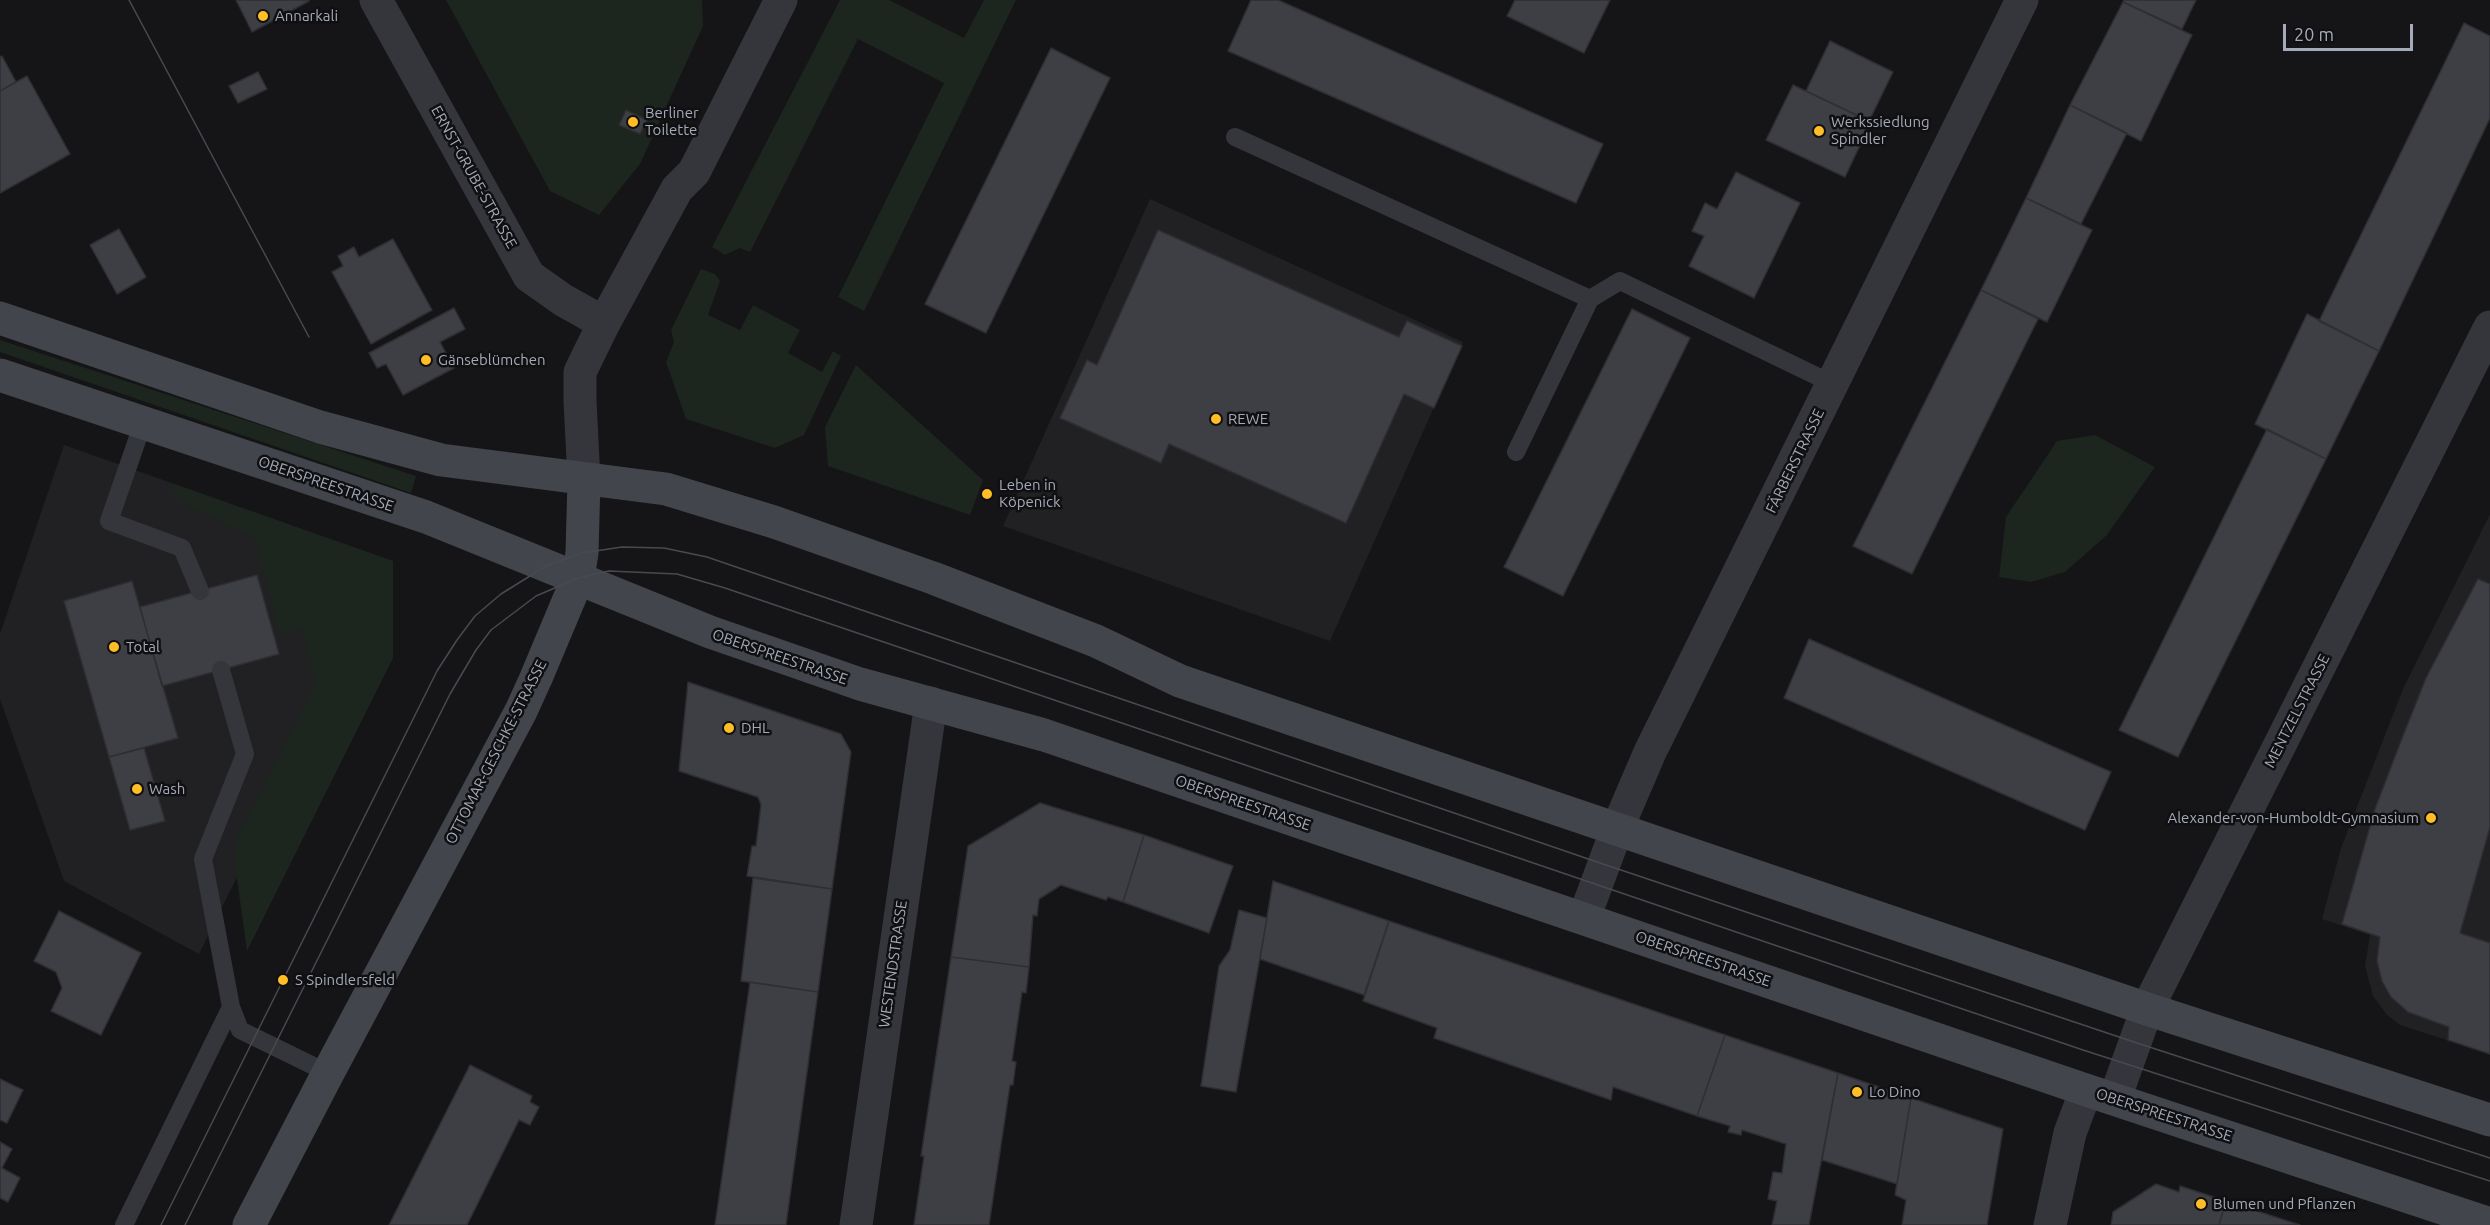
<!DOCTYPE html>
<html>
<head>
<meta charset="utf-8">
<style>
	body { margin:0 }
	#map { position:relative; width:2490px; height:1225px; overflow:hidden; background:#151517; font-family:Ubuntu,sans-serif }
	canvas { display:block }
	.scale { position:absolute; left:2283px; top:24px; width:130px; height:27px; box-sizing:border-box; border:3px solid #a5aab8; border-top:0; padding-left:8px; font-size:18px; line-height:21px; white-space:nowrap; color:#a5aab8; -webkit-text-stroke:4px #101012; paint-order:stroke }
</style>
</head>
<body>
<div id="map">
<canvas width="2490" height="1225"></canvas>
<div class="scale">20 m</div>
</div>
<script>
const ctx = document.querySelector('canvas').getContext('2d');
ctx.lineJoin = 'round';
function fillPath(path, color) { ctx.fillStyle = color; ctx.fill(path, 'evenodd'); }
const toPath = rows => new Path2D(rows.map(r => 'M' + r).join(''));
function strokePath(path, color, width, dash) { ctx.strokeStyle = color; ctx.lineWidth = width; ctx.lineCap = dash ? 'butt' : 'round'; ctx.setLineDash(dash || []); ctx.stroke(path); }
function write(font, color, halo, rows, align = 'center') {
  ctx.font = font + ' Ubuntu,sans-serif'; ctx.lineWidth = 5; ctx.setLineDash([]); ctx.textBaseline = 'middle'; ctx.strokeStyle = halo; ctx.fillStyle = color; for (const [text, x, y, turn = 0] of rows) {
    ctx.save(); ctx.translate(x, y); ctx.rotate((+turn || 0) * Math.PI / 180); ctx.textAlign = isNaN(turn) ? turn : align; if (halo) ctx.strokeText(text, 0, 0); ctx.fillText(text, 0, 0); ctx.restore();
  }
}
const built = toPath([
	[1150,199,1463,342,1330,641,1003,526],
	[64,445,393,561,199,954,64,881,0,699,0,634],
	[2490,514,2490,1054,2400,1025,2387,1015,2373,996,2365,966,2370,935,2322,919,2341,848,2403,689]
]);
const green = toPath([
	[446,0,702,0,703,26,640,164,599,215,550,191],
	[840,0,889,0,964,38,984,0,1016,0,864,311,838,297,944,83,858,39,750,252,740,248,725,255,712,247],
	[701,269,715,274,720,281,708,315,740,330,753,305,800,330,788,353,822,372,833,351,841,356,804,435,775,448,686,419,666,362,674,342,671,330],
	[0,340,416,476,411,493,0,352],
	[856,365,983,480,970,515,828,466,825,427],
	[2095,435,2155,467,2107,535,2065,572,2031,582,1999,577,2006,517,2057,441],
	[171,483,393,561,393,658,247,951,235,865,238,835,316,683,302,629,280,635,255,539,191,507,175,495]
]);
const building = toPath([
	[236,0,309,0,309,1,252,32,236,0],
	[1251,0,1278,0,1603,144,1576,203,1228,51,1251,0],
	[1515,0,1610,0,1584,53,1507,16,1515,0],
	[2124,0,2196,0,2182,29,2123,2,2124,0],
	[2123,2,2192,35,2141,141,2070,105,2123,2],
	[2464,23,2490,36,2490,118,2379,351,2319,321,2464,23],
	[1830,41,1893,72,1869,121,1806,91,1830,41],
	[1051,48,1110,78,986,333,925,304,1051,48],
	[2,56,16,82,0,91,0,57,2,56],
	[258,72,267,89,238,103,229,86,258,72],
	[27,76,70,154,0,193,0,91,27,76],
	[1793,85,1871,122,1845,177,1766,140,1793,85],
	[2070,105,2127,133,2081,224,2026,198,2070,105],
	[626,110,647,120,640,134,619,125,626,110],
	[1736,172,1800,203,1754,298,1689,266,1704,236,1692,231,1705,203,1717,209,1736,172],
	[2026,198,2092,230,2047,322,1981,290,2026,198],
	[119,229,146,277,117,294,90,245,119,229],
	[1158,230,1399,337,1407,321,1462,346,1434,408,1404,394,1346,523,1169,444,1161,463,1060,418,1087,360,1097,365,1158,230],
	[393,239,432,310,371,344,332,272,343,266,338,256,354,247,359,257,393,239],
	[1981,290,2038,319,1912,574,1853,546,1981,290],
	[454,308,465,329,440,342,454,368,403,395,386,364,377,368,369,353,454,308],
	[1632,309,1690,338,1563,596,1504,567,1632,309],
	[2307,314,2379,351,2326,459,2255,424,2307,314],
	[2267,429,2326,459,2178,757,2119,730,2267,429],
	[257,575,279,654,162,686,140,607,257,575],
	[2478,579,2490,584,2490,827,2460,933,2490,943,2490,1054,2448,1040,2449,1027,2408,1012,2391,997,2382,981,2377,961,2380,937,2342,924,2375,809,2401,741,2426,678,2478,579],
	[132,581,178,738,109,757,64,601,132,581],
	[1809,639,2111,772,2085,830,1784,698,1809,639],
	[688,682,841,734,851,752,832,889,747,876,752,846,756,846,761,805,758,797,679,771,688,682],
	[144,748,165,821,130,830,109,757,144,748],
	[1040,803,1144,835,1123,902,1108,897,1106,900,1061,885,1039,899,1037,916,1033,915,1029,967,951,957,968,846,1040,803],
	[1144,835,1233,866,1209,933,1123,902,1144,835],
	[753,878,832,889,818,992,741,981,753,878],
	[1273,881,1389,921,1364,995,1260,959,1273,881],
	[1239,910,1267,918,1236,1092,1201,1086,1219,966,1230,950,1239,910],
	[59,911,141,953,101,1035,51,1011,62,988,56,972,34,961,59,911],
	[1389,921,1725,1035,1697,1116,1613,1087,1611,1100,1434,1038,1437,1028,1363,1001,1389,921],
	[951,957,1029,967,1026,993,1022,992,1012,1061,1016,1062,1013,1085,1010,1085,989,1225,914,1225,924,1156,921,1156,951,957],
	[750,982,818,992,786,1225,715,1225,750,982],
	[1725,1035,1838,1073,1809,1225,1772,1225,1777,1201,1768,1199,1773,1172,1782,1173,1786,1144,1742,1130,1741,1135,1728,1132,1730,1126,1697,1116,1725,1035],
	[470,1065,532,1096,530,1102,539,1107,530,1125,519,1120,467,1225,389,1225,470,1065],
	[1838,1073,1911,1098,1897,1184,1822,1160,1838,1073],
	[0,1079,23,1090,7,1123,0,1120,0,1079],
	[1911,1098,2003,1129,1987,1225,1902,1225,1906,1200,1895,1195,1911,1098],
	[0,1142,12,1149,2,1168,20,1178,8,1202,0,1198,0,1142],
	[2156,1184,2179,1192,2180,1186,2226,1201,2219,1225,2111,1225,2113,1212,2156,1184],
	[2226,1201,2300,1225,2219,1225,2226,1201]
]);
const lane = toPath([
	[1235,137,1590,299,1620,281,1833,384],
	[143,423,109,521,182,548,200,591],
	[1516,452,1590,299],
	[221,670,245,754,203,859,231,1007,240,1030,328,1073],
	[124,1225,231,1007]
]);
const street = toPath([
	[376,0,529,276,563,300,604,323],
	[584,480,580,401,580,372,604,323,677,189,694,172,781,0],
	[1584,918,1617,829,1650,752,2022,0],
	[2115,1098,2147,1009,2490,327],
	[856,1225,931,703],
	[2050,1225,2070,1133,2086,1090]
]);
const secondary = toPath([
	[0,318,320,427,441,460,666,489,774,522,933,578,1096,641,1180,681,2147,1009,2490,1120],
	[0,375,426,517,710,632,860,684,1044,735,2086,1090,2490,1224],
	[249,1225,328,1073,521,711,536,678,578,578,582,553,584,480]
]);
const tram = toPath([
	[129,0,309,337],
	[161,1225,437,671,457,640,475,616,501,594,546,566,582,553,622,547,664,548,707,557,1603,864,2134,1042,2490,1158],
	[185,1225,450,694,476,650,491,630,536,596,578,578,609,571,677,574,725,588,2083,1050,2490,1181]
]);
const markers = [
	[263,16,6,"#ffbe25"],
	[633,122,6,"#ffbe25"],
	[1819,131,6,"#ffbe25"],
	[426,360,6,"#ffbe25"],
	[1216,419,6,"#ffbe25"],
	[987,494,6,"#ffbe25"],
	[114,647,6,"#ffbe25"],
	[729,728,6,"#ffbe25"],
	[137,789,6,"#ffbe25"],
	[2431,818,6,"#ffbe25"],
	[283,980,6,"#ffbe25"],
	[1857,1092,6,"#ffbe25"],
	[2201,1204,6,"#ffbe25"]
];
const poiNames = [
	["Annarkali",275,16],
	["Berliner",645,113],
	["Toilette",645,130],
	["Werkssiedlung",1831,122],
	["Spindler",1831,139],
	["Gänseblümchen",438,360],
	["REWE",1228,419],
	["Leben in",999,485],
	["Köpenick",999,502],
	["Total",126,647],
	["DHL",741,728],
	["Wash",149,789],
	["Alexander-von-Humboldt-Gymnasium",2419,818,"right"],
	["S Spindlersfeld",295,980],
	["Lo Dino",1869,1092],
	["Blumen und Pflanzen",2213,1204]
];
const streetNames = [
	["ERNST-GRUBE-STRASSE",474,177,61],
	["FÄRBERSTRASSE",1795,461,-64],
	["OBERSPREESTRASSE",326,484,19],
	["OBERSPREESTRASSE",780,657,19],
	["MENTZELSTRASSE",2297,711,-63],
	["OTTOMAR-GESCHKE-STRASSE",496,752,-63],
	["OBERSPREESTRASSE",1243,803,19],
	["OBERSPREESTRASSE",1703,959,19],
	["WESTENDSTRASSE",893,964,-82],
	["OBERSPREESTRASSE",2164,1115,18]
];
fillPath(built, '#212124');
fillPath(green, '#1c251e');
fillPath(building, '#3e3f44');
strokePath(building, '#2f2e33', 1.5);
strokePath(lane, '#35363c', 18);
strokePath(street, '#35363c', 33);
strokePath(secondary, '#43454c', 33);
strokePath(tram, '#484a51', 1.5);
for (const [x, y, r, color] of markers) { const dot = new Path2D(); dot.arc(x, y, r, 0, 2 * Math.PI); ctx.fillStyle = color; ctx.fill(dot); strokePath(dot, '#101012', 2); }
write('15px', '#a5aab8', '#101012', poiNames, 'left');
write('15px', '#a5aab8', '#101012', streetNames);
</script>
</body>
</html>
